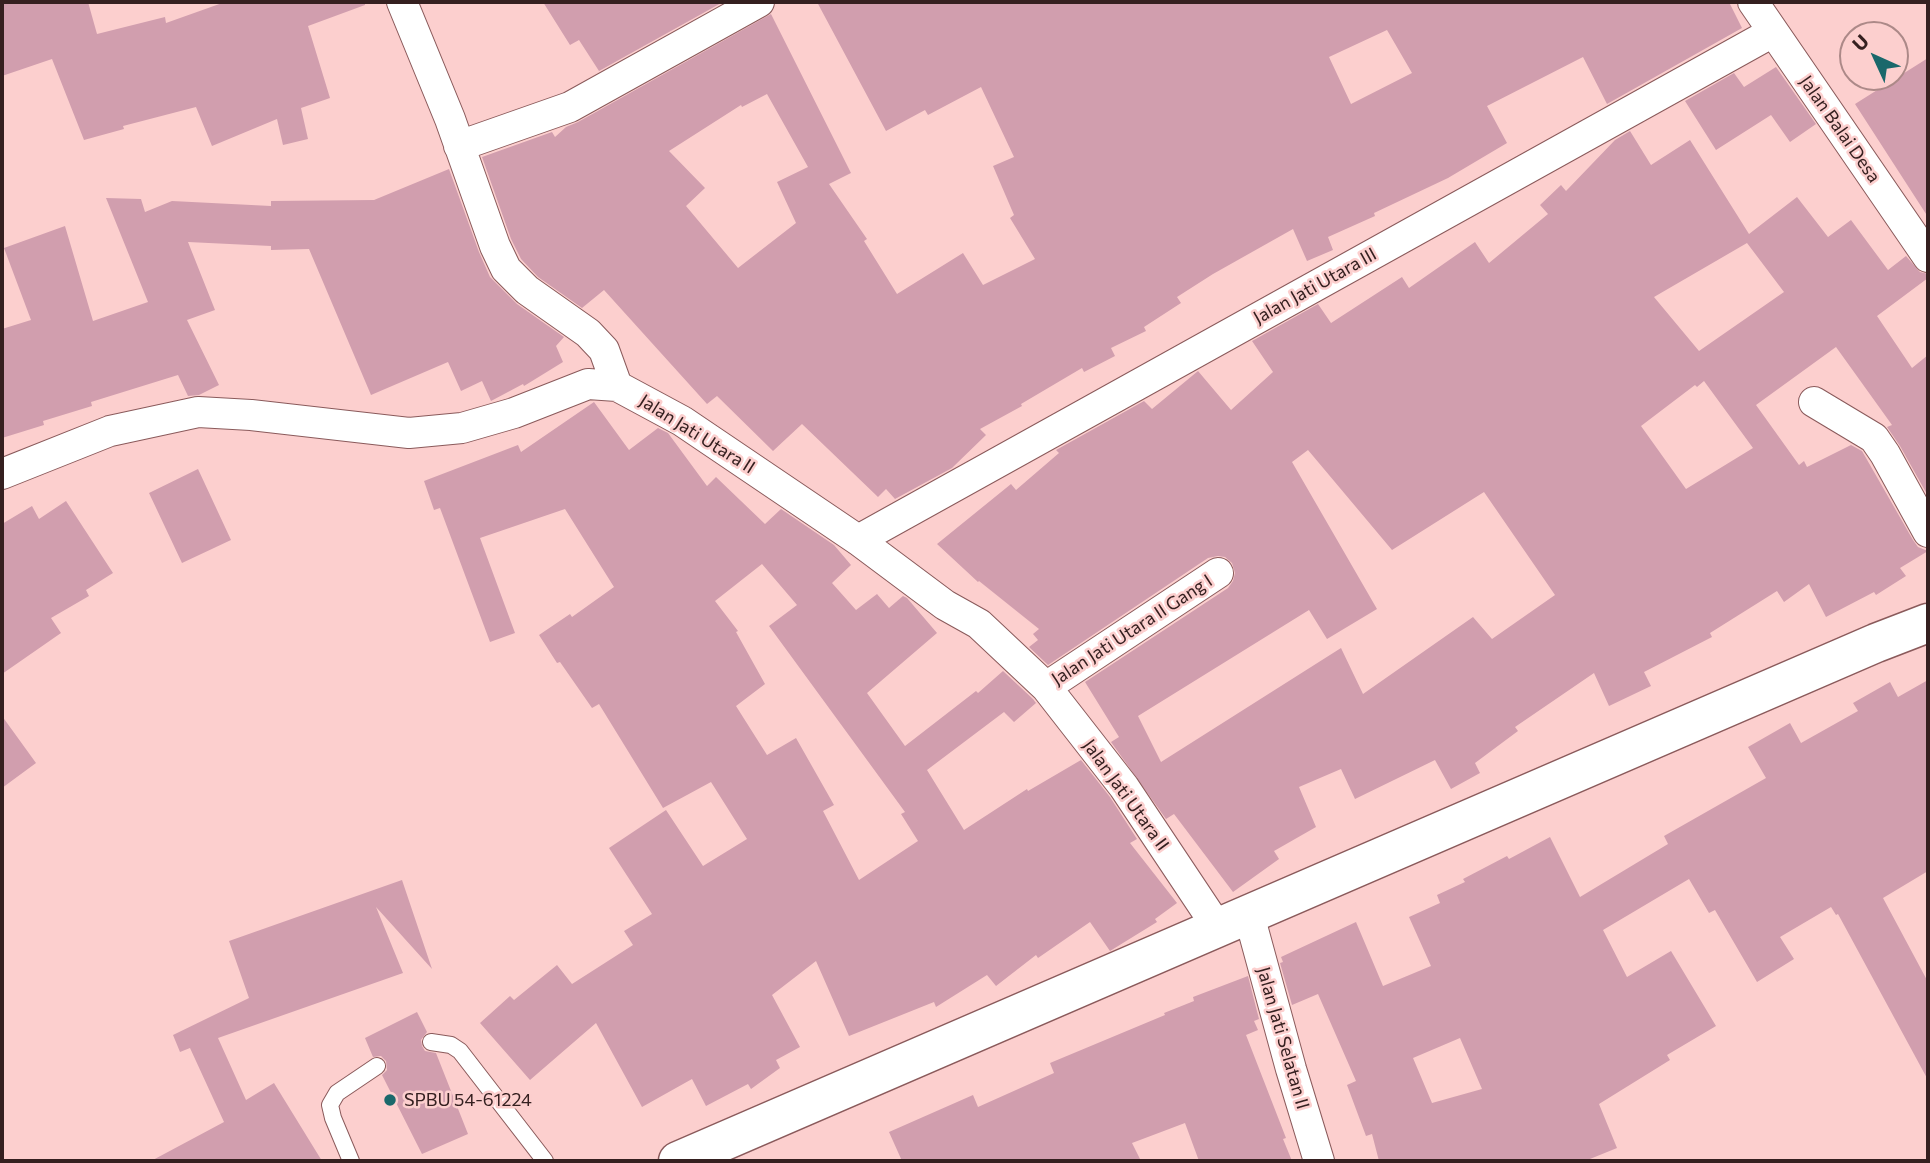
<!DOCTYPE html>
<html>
<head>
<meta charset="utf-8">
<style>
	body { margin:0 }
	#map { position:relative; width:1930px; height:1163px; overflow:hidden; background:#fccfce; font-family:Commissioner,sans-serif }
	canvas { display:block }
	.frame { position:absolute; inset:0; border:4px solid #352020; pointer-events:none }
	.north { position:absolute; left:1839px; top:21px; width:70px; height:70px; box-sizing:border-box; background:#fccfce; border:2px solid #ac8988; border-radius:50%; rotate:315deg; font-size:19px; font-weight:700; line-height:28px; text-align:center; color:#352020 }
	.north::after { content:''; display:block; margin:auto; width:24px; height:32px; background:#1a686b; clip-path:polygon(50% 0,100% 100%,50% 72%,0 100%) }
</style>
</head>
<body>
<div id="map">
<canvas width="1930" height="1163"></canvas>
<div class="frame"></div>
<div class="north">U</div>
</div>
<script>
const ctx = document.querySelector('canvas').getContext('2d');
ctx.lineJoin = 'round';
function fillPath(path, color) { ctx.fillStyle = color; ctx.fill(path, 'evenodd'); }
const toPath = rows => new Path2D(rows.map(r => 'M' + r).join(''));
function strokePath(path, color, width, dash) { ctx.strokeStyle = color; ctx.lineWidth = width; ctx.lineCap = dash ? 'butt' : 'round'; ctx.setLineDash(dash || []); ctx.stroke(path); }
function write(font, color, halo, rows, align = 'center') {
  ctx.font = font + ' Commissioner,sans-serif'; ctx.lineWidth = 5; ctx.setLineDash([]); ctx.textBaseline = 'middle'; ctx.strokeStyle = halo; ctx.fillStyle = color; for (const [text, x, y, turn = 0] of rows) {
    ctx.save(); ctx.translate(x, y); ctx.rotate((+turn || 0) * Math.PI / 180); ctx.textAlign = isNaN(turn) ? turn : align; if (halo) ctx.strokeText(text, 0, 0); ctx.fillText(text, 0, 0); ctx.restore();
  }
}
const building = toPath([
	[2,2,88,2,97,34,165,17,166,23,225,2,365,2,365,5,308,26,330,98,301,108,308,139,283,145,277,119,212,146,196,107,123,126,124,129,84,140,52,59,2,76],
	[543,2,723,2,599,71,579,40,570,45],
	[817,2,1729,2,1742,28,1607,104,1583,57,1487,106,1507,143,1448,178,1374,213,1375,216,1328,237,1333,250,1307,261,1293,229,1213,274,1177,297,1181,303,1144,327,1146,331,1111,348,1115,356,1084,372,1082,368,1021,404,1022,406,980,429,986,435,952,468,895,499,886,489,878,497,802,424,773,451,717,396,707,404,604,290,582,308,538,277,521,259,511,239,482,157,552,132,555,137,566,127,578,122,771,14,851,173,829,184,867,239,864,241,897,294,963,253,983,285,1035,259,1010,218,1014,215,993,166,1014,157,981,87,928,115,925,110,886,131],
	[1387,30,1412,73,1351,104,1329,57],
	[767,94,808,167,777,182,796,223,738,268,686,206,705,188,669,151,741,105,742,107],
	[1928,58,1928,217,1855,104],
	[1776,67,1816,124,1790,142,1771,115,1716,150,1685,101,1734,73,1744,87],
	[1630,131,1651,165,1690,140,1749,234,1797,197,1828,237,1851,220,1888,270,1906,256,1920,272,1928,274,1928,278,1877,316,1912,368,1928,355,1928,496,1900,446,1887,427,1892,425,1836,347,1756,405,1799,465,1804,461,1807,467,1851,445,1862,451,1913,540,1918,547,1928,551,1900,568,1906,576,1876,595,1874,592,1826,617,1809,584,1784,602,1777,591,1710,633,1712,637,1644,672,1651,686,1609,706,1594,673,1515,727,1518,731,1475,763,1480,773,1451,789,1435,760,1355,799,1341,769,1299,787,1316,827,1274,851,1279,859,1233,892,1174,814,1166,819,1111,742,1119,737,1085,682,1228,588,1233,581,1235,573,1232,563,1225,557,1218,556,1208,558,1048,665,1029,647,1038,640,1033,634,1039,629,979,581,978,582,937,544,1011,484,1016,490,1059,453,1056,450,1144,401,1152,409,1198,371,1231,410,1273,372,1252,341,1318,304,1331,323,1402,277,1409,288,1475,242,1489,263,1548,214,1540,205,1561,185,1566,191,1615,140],
	[1747,243,1784,292,1699,351,1654,297],
	[1704,381,1753,448,1686,489,1641,426,1695,385,1697,387],
	[1308,450,1392,550,1484,492,1555,595,1492,639,1473,617,1363,694,1341,648,1161,762,1138,716,1309,610,1327,639,1377,609,1292,462],
	[449,169,479,252,490,277,517,304,564,337,556,346,563,362,524,386,523,384,491,401,482,381,461,391,448,362,371,395,309,249,271,250,271,246,188,242,215,310,187,320,219,385,199,395,188,396,178,375,91,402,92,406,43,421,44,425,2,438,2,329,31,320,4,248,65,226,93,321,148,302,106,198,141,199,145,212,172,201,271,206,271,201,374,200],
	[594,402,629,450,658,428,668,433,707,486,716,477,765,524,781,509,834,545,851,565,832,583,856,610,877,594,889,608,903,596,907,598,937,633,867,693,905,746,976,691,978,693,1003,671,1033,699,1036,703,1014,722,1004,712,927,770,964,830,1027,789,1028,791,1081,760,1110,797,1137,839,1130,843,1177,903,1155,919,1157,922,1110,951,1090,922,1038,958,1036,955,996,986,987,975,936,1007,934,1002,849,1036,816,961,772,995,800,1047,776,1060,780,1068,751,1089,748,1084,706,1106,692,1079,642,1107,596,1023,530,1080,480,1023,510,996,514,1000,557,965,572,984,633,945,624,931,652,914,609,848,666,810,703,866,747,839,711,782,663,808,599,704,592,708,560,662,557,663,539,635,570,614,572,617,614,587,565,509,480,538,515,633,490,642,440,508,434,510,424,481,518,445,521,452],
	[762,564,797,605,769,626,905,812,901,814,918,841,859,880,823,811,834,805,796,738,767,755,736,706,765,684,736,632,738,631,715,601],
	[198,469,231,540,182,563,149,493],
	[66,501,113,573,86,590,89,596,51,618,61,633,2,674,2,524,32,506,39,519],
	[1928,680,1928,871,1883,898,1928,982,1928,1080,1838,914,1836,915,1831,907,1780,937,1794,959,1757,982,1715,910,1709,913,1689,879,1603,930,1627,977,1671,951,1716,1026,1667,1055,1670,1060,1599,1104,1617,1148,1585,1161,1379,1161,1372,1134,1366,1136,1347,1085,1356,1081,1318,994,1292,1005,1280,963,1283,962,1281,957,1356,922,1383,986,1431,966,1409,917,1440,903,1437,895,1465,882,1463,879,1507,856,1509,859,1550,837,1580,897,1668,844,1664,836,1766,778,1748,747,1790,723,1801,743,1858,711,1853,703,1890,682,1898,697],
	[1460,1038,1482,1089,1432,1103,1413,1058],
	[2,716,36,763,2,788],
	[402,880,432,969,376,907,403,973,218,1038,246,1100,274,1083,322,1161,151,1161,224,1122,190,1048,180,1052,173,1035,249,998,229,941],
	[1248,976,1259,1019,1254,1021,1258,1030,1246,1035,1286,1138,1283,1139,1292,1161,1199,1161,1185,1123,1132,1143,1141,1161,902,1161,889,1132,973,1095,978,1107,1054,1073,1050,1063,1165,1015,1164,1013,1194,1001,1193,997],
	[417,1012,427,1032,421,1040,422,1046,425,1051,436,1053,468,1134,422,1154,382,1075,387,1070,386,1061,381,1056,373,1057,365,1038]
]);
const lane = toPath([
	[431,1042,451,1045,460,1051,545,1161],
	[351,1161,333,1118,330,1105,337,1093,377,1066]
]);
const street = toPath([
	[402,2,450,119,495,246,506,269,527,290,588,333,604,350,617,386],
	[1753,2,1928,257],
	[459,146,570,107,759,2],
	[1814,402,1874,438,1885,454,1928,532],
	[2,474,110,431,198,412,251,415,409,433,462,428,514,413,588,384,617,386,682,421,858,540,945,605,979,624,1046,687,1124,787,1218,928],
	[858,540,1773,32],
	[1046,687,1218,573],
	[1249,915,1291,1069,1319,1161]
]);
const primary = toPath([
	[678,1161,1876,643,1928,623]
]);
const markers = [
	[390,1100,7,"#1a686b"]
];
const streetNames = [
	["Jalan Balai Desa",1840,129,55],
	["Jalan Jati Utara III",1315,286,-29],
	["Jalan Jati Utara II",697,434,32],
	["Jalan Jati Utara II Gang I",1132,630,-33],
	["Jalan Jati Utara II",1126,795,54],
	["Jalan Jati Selatan II",1283,1038,74]
];
const poiNames = [
	["SPBU 54-61224",404,1100]
];
fillPath(building, '#d19eae');
strokePath(lane, '#8a5a5b', 18);
strokePath(street, '#8a5a5b', 32);
strokePath(primary, '#8a5a5b', 41);
strokePath(lane, '#fff', 16);
strokePath(street, '#fff', 30);
strokePath(primary, '#fff', 38);
for (const [x, y, r, color] of markers) { const dot = new Path2D(); dot.arc(x, y, r, 0, 2 * Math.PI); ctx.fillStyle = color; ctx.fill(dot); strokePath(dot, '#fccfce', 2.5); }
write('18px', '#352020', '#fccfce', streetNames);
write('18px', '#352020', '#fccfce', poiNames, 'left');
</script>
</body>
</html>
